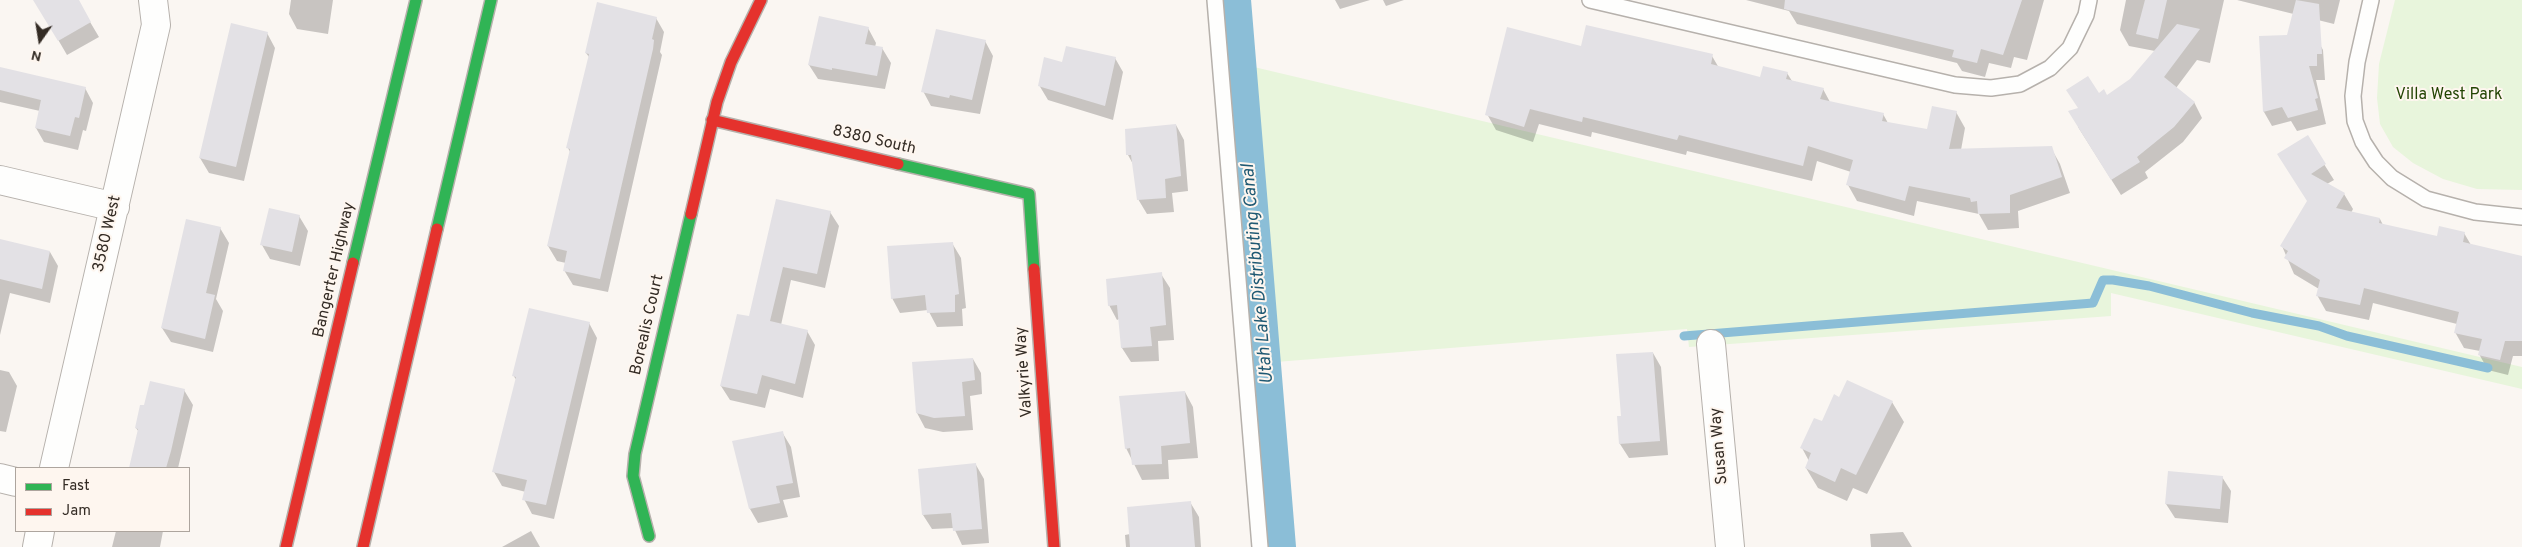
<!DOCTYPE html>
<html>
<head>
<meta charset="utf-8">
<style>
	body { margin:0 }
	#map { position:relative; width:2522px; height:547px; overflow:hidden; background:#faf6f2; font-family:Overpass,sans-serif }
	canvas { display:block }
	.legend { position:absolute; left:15px; top:467px; width:175px; height:65px; box-sizing:border-box; background:#fef6ef; border:1px solid #ada59e; margin:0; padding:6px 9px; list-style:none; font-size:15px; color:#342c25 }
	.legend li { display:flex; align-items:center; gap:10px; height:25px }
	.legend b { width:25px; border:1px solid #ada59e }
	.north { position:absolute; left:15px; top:15px; width:50px; height:50px; -webkit-text-stroke:4px #fef6ef; paint-order:stroke; rotate:193deg; font-size:14px; font-weight:700; line-height:20px; text-align:center; color:#342c25 }
	.north::after { content:''; display:block; margin:auto; width:18px; height:22px; background:#342c25; clip-path:polygon(50% 0,100% 100%,50% 72%,0 100%) }
</style>
</head>
<body>
<div id="map">
<canvas width="2522" height="547"></canvas>
<ul class="legend">
<li><b style="height:6px;background:#30b455"></b>Fast</li>
<li><b style="height:6px;background:#e5322d"></b>Jam</li>
</ul>
<div class="north">N</div>
</div>
<script>
const ctx = document.querySelector('canvas').getContext('2d');
ctx.lineJoin = 'round';
function fillPath(path, color) { ctx.fillStyle = color; ctx.fill(path, 'evenodd'); }
const toPath = rows => new Path2D(rows.map(r => 'M' + r).join(''));
function strokePath(path, color, width, dash) { ctx.strokeStyle = color; ctx.lineWidth = width; ctx.lineCap = dash ? 'butt' : 'round'; ctx.setLineDash(dash || []); ctx.stroke(path); }
function write(font, color, halo, rows, align = 'center') {
  ctx.font = font + ' Overpass,sans-serif'; ctx.lineWidth = 4; ctx.setLineDash([]); ctx.textBaseline = 'middle'; ctx.strokeStyle = halo; ctx.fillStyle = color; for (const [text, x, y, turn = 0] of rows) {
    ctx.save(); ctx.translate(x, y); ctx.rotate((+turn || 0) * Math.PI / 180); ctx.textAlign = isNaN(turn) ? turn : align; if (halo) ctx.strokeText(text, 0, 0); ctx.fillText(text, 0, 0); ctx.restore();
  }
}
const green = toPath([
	[2395,0,2522,0,2522,190,2477,189,2443,179,2413,163,2393,147,2380,124,2377,98,2379,64],
	[1254,67,2522,367,2522,389,2111,293,2111,316,1689,347,1687,329,1276,362]
]);
const shadow = toPath([
	[35,0,77,0,99,37,67,55],
	[291,0,333,0,328,34,297,29,289,14],
	[1335,0,1370,0,1340,9],
	[1383,0,1404,0,1386,6],
	[1746,0,2044,0,2027,60,2014,57,2011,68,1989,63,1985,77,1962,71,1957,63,1797,24,1789,11],
	[2126,0,2224,0,2210,63,2197,60,2176,88,2194,102,2202,118,2183,142,2145,172,2148,178,2121,195,2078,127,2079,109,2098,94,2107,96,2131,80,2155,51,2129,46,2120,30],
	[2237,0,2340,0,2334,24],
	[656,18,664,32,660,52,662,55,608,292,573,285,564,270,566,263,557,261,548,246,570,152,568,148,589,57,586,53],
	[868,28,876,43,875,47,882,48,891,63,885,89,818,79,809,65],
	[267,33,275,48,244,181,209,173,200,158],
	[2315,35,2323,50,2325,80,2316,80,2326,124,2297,131,2291,121,2272,126,2264,112,2261,37],
	[985,41,993,56,980,114,931,106,923,91],
	[1582,48,1712,56,1719,68,1761,79,1787,73,1792,81,1823,89,1830,102,1883,114,1888,123,1928,131,1956,112,1965,128,1961,150,2051,148,2060,164,2070,193,2018,211,2019,228,1988,230,1979,214,1917,201,1914,216,1857,201,1848,185,1851,172,1817,161,1812,181,1687,151,1686,155,1592,132,1591,137,1539,124,1533,142,1496,130,1487,114],
	[1115,58,1123,72,1113,120,1048,100,1039,85],
	[0,69,85,88,93,103,86,131,83,130,78,150,44,142,36,128,40,111,0,102],
	[1176,125,1184,140,1188,191,1172,193,1174,212,1147,214,1138,199,1134,166,1128,155,1126,131],
	[2307,137,2334,180,2327,184,2344,194,2353,209,2351,213,2380,219,2383,225,2438,237,2464,233,2471,245,2522,268,2522,356,2513,356,2508,375,2488,370,2479,354,2480,351,2464,348,2455,332,2457,324,2373,303,2369,320,2326,311,2317,295,2319,289,2294,274,2282,246,2308,201],
	[777,200,830,212,839,226,825,288,791,280,781,325,807,331,815,345,803,398,770,389,765,408,730,400,721,386,750,318],
	[299,216,308,231,300,266,270,259,262,245],
	[220,228,229,243,216,299,223,311,213,352,171,342,162,328],
	[0,241,50,252,58,266,50,303,10,293,0,335],
	[952,243,961,258,966,308,962,309,963,326,937,327,928,310,900,313,892,298],
	[1161,274,1170,288,1174,340,1158,341,1159,361,1131,362,1122,348,1119,319,1117,320,1109,305],
	[589,323,597,338,554,519,532,514,524,499,526,492,502,486,494,472,517,381,513,375],
	[1653,353,1661,367,1668,455,1629,458,1620,444,1622,417],
	[973,359,981,373,982,394,970,396,973,430,943,432,925,428,917,413],
	[0,370,9,372,17,386,6,432,0,431],
	[184,390,193,405,178,468,131,468,139,432,136,428],
	[1185,392,1193,407,1198,458,1168,460,1169,479,1142,480,1126,448],
	[1840,398,1892,402,1904,422,1867,494,1853,488,1847,501,1818,488,1806,468,1809,461,1802,448],
	[782,432,791,447,800,497,783,500,788,517,758,523,750,509],
	[976,465,984,479,989,543,962,545,954,528,932,529,923,515],
	[2222,477,2231,491,2228,523,2175,518,2166,504],
	[1190,502,1199,517,1201,547,1126,547,1125,535,1130,534],
	[116,531,163,531,160,547,112,547],
	[531,531,540,547,502,547],
	[1903,532,1912,547,1871,547,1870,534]
]);
const stream = toPath([
	[1684,336,2093,303,2103,280,2113,280,2149,286,2252,313,2319,326,2347,336,2488,368]
]);
const canal = toPath([
	[1236,0,1281,547]
]);
const building = toPath([
	[33,0,79,0,91,22,58,41],
	[1785,0,2022,0,2003,55,1981,49,1977,63,1952,57,1954,50,1784,9],
	[2145,0,2167,0,2158,39,2136,34],
	[2296,0,2319,4,2322,54,2317,54,2317,66,2309,66,2318,98,2315,99,2318,110,2288,118,2282,107,2263,112,2259,36,2287,35],
	[597,2,657,17,652,39,654,40,653,49,600,279,563,271,567,251,547,246,570,149,566,148,589,54,585,53],
	[819,16,869,27,865,44,883,47,877,76,832,68,832,70,808,65],
	[231,23,268,32,236,167,199,158],
	[2177,24,2200,29,2164,77,2195,102,2174,127,2137,157,2140,162,2111,180,2068,111,2078,108,2066,90,2088,76,2099,93,2104,89,2107,95,2130,79],
	[1586,25,1713,54,1711,64,1760,77,1763,66,1788,72,1786,79,1824,88,1820,99,1884,113,1882,121,1927,129,1932,106,1957,111,1949,149,2052,146,2062,177,2010,195,2010,213,1978,214,1977,201,1971,202,1970,198,1909,186,1905,201,1846,185,1853,160,1808,146,1803,166,1679,135,1677,140,1583,117,1582,122,1530,109,1524,127,1485,115,1507,27,1581,46],
	[936,29,986,40,972,100,950,95,949,98,921,92],
	[1066,46,1116,57,1105,106,1038,86,1044,57,1062,62],
	[0,67,86,87,79,118,75,117,70,136,35,128,41,100,0,90],
	[1176,124,1181,176,1165,179,1166,198,1137,200,1131,155,1126,155,1125,129],
	[2308,135,2326,164,2311,174,2345,193,2336,208,2380,218,2379,223,2437,236,2439,226,2465,232,2463,242,2522,256,2522,341,2505,341,2500,360,2478,355,2482,339,2454,333,2459,312,2364,288,2360,305,2316,296,2320,280,2284,258,2288,251,2280,246,2307,201,2277,154],
	[776,199,831,211,817,274,783,267,770,321,808,330,795,384,762,375,757,394,720,386,737,314,749,316],
	[269,208,300,215,292,252,260,245],
	[186,219,221,227,206,293,215,295,205,339,161,328],
	[0,239,50,251,42,289,0,279],
	[953,242,959,294,955,295,955,312,927,313,925,295,891,299,887,246],
	[1162,272,1166,325,1150,327,1152,346,1121,348,1117,305,1108,306,1106,279],
	[529,308,590,322,546,505,522,500,527,480,492,472,516,377,512,376],
	[1653,352,1660,441,1619,444,1617,416,1621,416,1616,354],
	[973,358,975,380,962,382,965,416,934,418,916,413,912,362],
	[1847,380,1893,401,1856,475,1841,468,1835,482,1805,468,1811,453,1800,448,1814,418,1822,421,1834,394,1839,397],
	[150,381,185,389,171,451,166,468,129,468,138,429,135,428,140,405,144,405],
	[1185,391,1190,443,1161,446,1162,464,1132,465,1130,448,1125,449,1119,396],
	[783,431,793,483,776,486,780,503,749,509,732,441],
	[976,463,982,529,953,531,951,513,922,515,918,469],
	[2168,471,2223,476,2220,509,2165,504],
	[1191,501,1195,547,1130,547,1127,507]
]);
const lane = toPath([
	[1215,0,1260,547],
	[1590,0,1955,85,1991,88,2020,84,2050,68,2070,48,2086,15,2089,0],
	[2371,0,2357,62,2353,96,2355,121,2363,142,2376,162,2392,178,2426,199,2475,212,2522,217]
]);
const street = toPath([
	[0,180,115,207],
	[1711,344,1730,547],
	[54,468,156,25,153,0],
	[0,478,16,482],
	[37,547,40,531]
]);
const fast = toPath([
	[898,164,1029,194,1034,269],
	[437,229,491,0],
	[353,263,416,0],
	[649,536,633,476,635,454,691,214]
]);
const jam = toPath([
	[712,120,898,164],
	[691,214,717,102,731,62,761,0],
	[1034,269,1054,547],
	[286,547,353,263],
	[363,547,437,229]
]);
const parkNames = [
	["Villa West Park",2449,96]
];
const streetNames = [
	["8380 South",874,141,13],
	["3580 West",108,234,-77],
	["Bangerter Highway",335,270,-77],
	["Borealis Court",648,325,-77],
	["Valkyrie Way",1025,372,-94],
	["Susan Way",1720,446,-95]
];
const waterNames = [
	["Utah Lake Distributing Canal",1259,274,-95]
];
fillPath(green, '#e8f5dc');
fillPath(shadow, '#0003');
strokePath(stream, '#8bbed7', 9);
strokePath(canal, '#8bbed7', 30);
fillPath(building, '#e3e1e5');
strokePath(lane, '#b6b1ac', 18);
strokePath(street, '#b6b1ac', 30);
strokePath(fast, '#b6b1ac', 14);
strokePath(jam, '#b6b1ac', 14);
strokePath(lane, '#fefefd', 15);
strokePath(street, '#fefefd', 28);
strokePath(fast, '#30b455', 11);
strokePath(jam, '#e5322d', 11);
write('16px', '#224403', '#fef6ef', parkNames);
write('16px', '#342c25', '#fef6ef', streetNames);
write('italic 18px', '#1f5973', '#fef6ef', waterNames);
</script>
</body>
</html>
